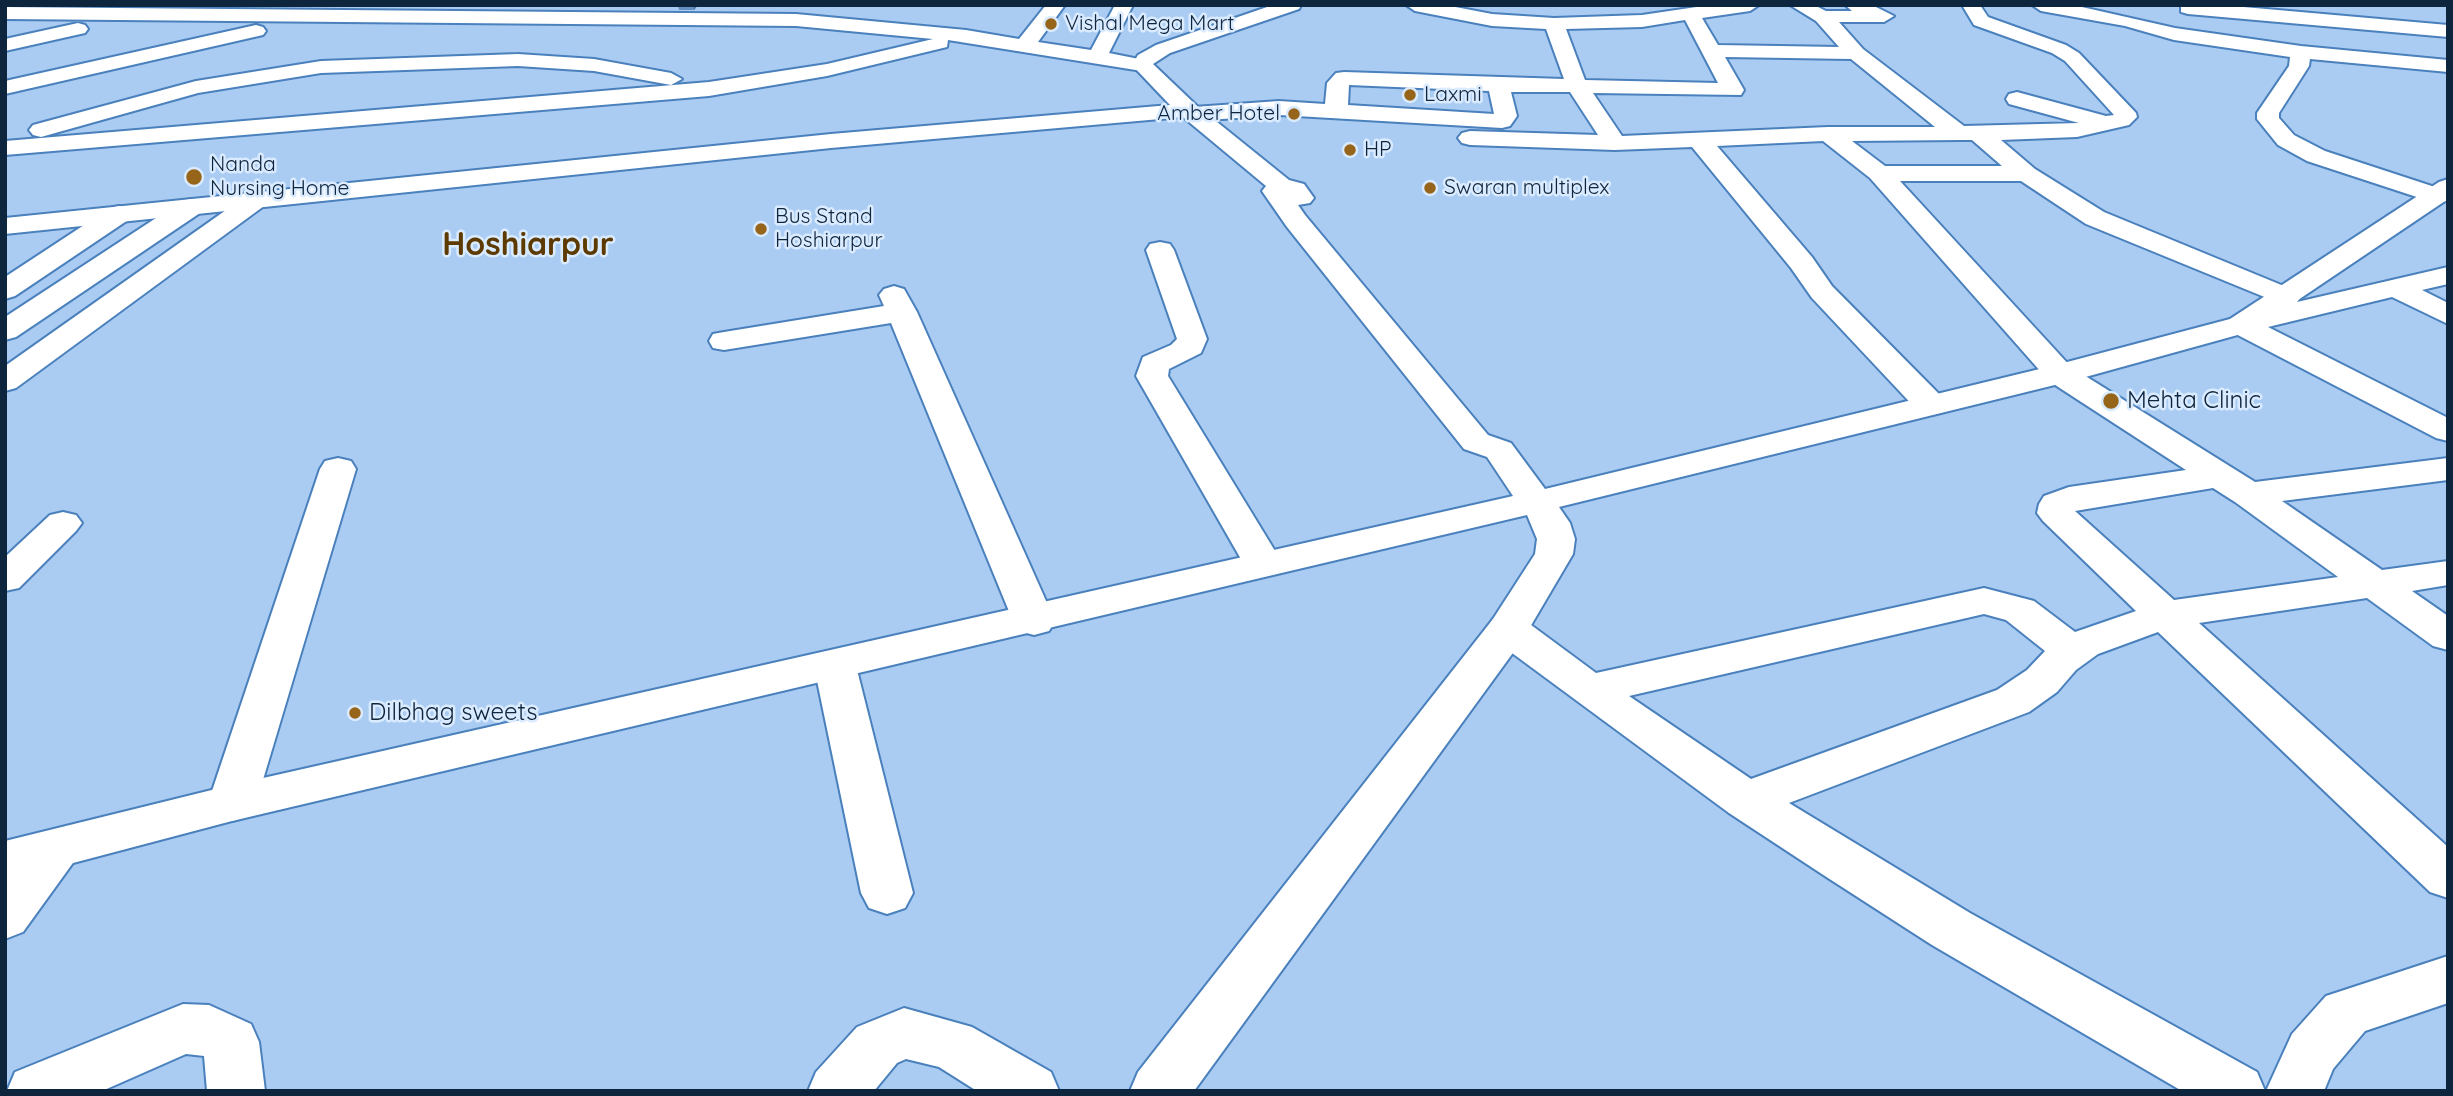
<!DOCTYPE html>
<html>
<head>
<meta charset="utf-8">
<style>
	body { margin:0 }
	#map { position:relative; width:2453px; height:1096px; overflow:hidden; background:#aaccf3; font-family:Quicksand,sans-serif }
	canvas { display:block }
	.frame { position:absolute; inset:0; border:7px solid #0e253e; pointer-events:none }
</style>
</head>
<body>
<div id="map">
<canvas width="2453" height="1096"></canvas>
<div class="frame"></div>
</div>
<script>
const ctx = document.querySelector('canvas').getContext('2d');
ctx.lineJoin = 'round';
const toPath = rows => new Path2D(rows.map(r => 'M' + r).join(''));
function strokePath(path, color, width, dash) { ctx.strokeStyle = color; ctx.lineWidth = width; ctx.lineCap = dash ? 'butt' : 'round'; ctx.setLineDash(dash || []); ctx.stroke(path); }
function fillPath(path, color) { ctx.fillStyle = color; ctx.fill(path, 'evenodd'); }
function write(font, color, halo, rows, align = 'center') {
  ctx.font = font + ' Quicksand,sans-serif'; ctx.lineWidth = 5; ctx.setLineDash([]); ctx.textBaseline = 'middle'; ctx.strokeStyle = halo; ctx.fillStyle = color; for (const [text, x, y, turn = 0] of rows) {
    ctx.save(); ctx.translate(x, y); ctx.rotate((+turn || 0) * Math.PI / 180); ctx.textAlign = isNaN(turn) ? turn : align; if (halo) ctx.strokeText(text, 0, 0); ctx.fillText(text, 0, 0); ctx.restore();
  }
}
const minor = toPath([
	[1046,5,1065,5,1038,42,1091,50,1115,5,1133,5,1109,53,1149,61,1152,65,1142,71,948,40,947,47,827,76,709,96,5,155,5,141,709,82,827,64,933,39,796,26,5,19,5,7,796,14,966,30,1019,39,1046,5],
	[1406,5,1445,5,1492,14,1554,18,1642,15,1710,5,1759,5,1750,11,1702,18,1718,45,1839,47,1816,21,1790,5,1814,5,1826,11,1852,11,1845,5,1872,5,1894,16,1884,22,1839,22,1863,49,1964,126,2079,123,2009,104,2006,99,2009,94,2017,92,2106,116,2114,115,2065,61,2052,53,1974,25,1962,5,1980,5,1988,17,2066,45,2079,53,2136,113,2137,117,2129,125,2077,137,2001,140,2035,169,2104,212,2296,291,2301,297,2297,302,2448,267,2448,284,2422,290,2448,303,2448,324,2392,297,2268,327,2448,418,2448,441,2436,438,2230,331,2226,325,2230,319,2247,317,2249,314,2284,305,2086,224,2021,181,1900,181,2071,367,2255,482,2448,458,2448,480,2282,501,2382,570,2448,561,2448,585,2412,591,2448,616,2448,650,2433,646,2367,598,2199,623,2448,847,2448,898,2430,892,2158,632,2098,654,2076,670,2057,692,2029,712,1789,803,1970,913,2257,1072,2265,1091,2182,1091,1932,945,1828,878,1729,813,1493,639,1487,629,1493,619,1508,615,1523,619,1596,673,1984,588,2034,601,2075,632,2136,611,2043,521,2037,513,2039,504,2044,496,2069,487,2186,470,2049,381,1870,178,1823,141,1717,146,1812,257,1832,286,1943,398,1948,405,1943,412,1931,415,1919,412,1812,298,1791,268,1692,147,1615,150,1470,145,1462,143,1458,138,1462,133,1470,131,1598,135,1570,92,1511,92,1517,116,1510,126,1502,128,1279,115,1194,121,1183,114,1194,107,1279,101,1325,104,1327,83,1336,73,1344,72,1564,79,1546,29,1492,26,1415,11,1406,5],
	[1685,20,1718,83,1585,80,1566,29,1642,27,1685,20],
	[1725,57,1851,59,1935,127,1828,127,1622,136,1593,93,1741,95,1744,90,1725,57],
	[1349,85,1489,91,1494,114,1348,105,1349,85],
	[1961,140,1972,140,2002,166,1885,166,1852,141,1961,140],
	[2213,488,2235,502,2338,577,2174,600,2075,511,2213,488],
	[1984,614,2006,620,2045,651,2027,670,1997,690,1751,779,1629,696,1984,614],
	[2032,5,2073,5,2175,28,2301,46,2448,60,2448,72,2310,59,2309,66,2279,113,2279,118,2294,135,2325,151,2447,191,2448,200,2438,204,2429,201,2307,161,2278,145,2257,119,2257,113,2289,66,2290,57,2174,40,2125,26,2041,11,2032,5],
	[2181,5,2221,5,2448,25,2448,37,2188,14,2181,12,2181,5],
	[78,23,85,25,88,29,85,33,5,51,5,39,78,23],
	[256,25,263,27,266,31,263,35,5,94,5,81,256,25],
	[518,54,594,59,671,73,682,79,671,85,594,71,518,66,321,73,198,93,41,137,33,135,29,130,33,125,196,81,321,61,518,54],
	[255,193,264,196,268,201,264,206,16,388,5,391,5,366,246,196,255,193],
	[191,199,200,201,204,207,200,213,16,337,5,340,5,317,182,201,191,199],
	[119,206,128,208,132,214,128,220,15,296,5,299,5,277,110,208,119,206],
	[1160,242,1170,244,1174,250,1207,339,1201,353,1169,369,1168,376,1283,564,1277,573,1263,576,1249,573,1136,376,1143,357,1171,345,1177,339,1146,250,1150,244,1160,242],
	[894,286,904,289,917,312,1055,621,1049,631,1034,635,1019,631,1013,621,891,323,724,350,713,348,709,341,713,334,724,332,884,306,879,295,884,289,894,286],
	[338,458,351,461,356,469,256,803,249,816,232,821,215,816,208,803,320,469,325,461,338,458],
	[63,512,76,515,82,523,76,531,19,588,5,591,5,557,50,515,63,512],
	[835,651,850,656,856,666,913,893,905,908,887,914,869,908,861,893,814,666,820,656,835,651],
	[58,829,76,835,83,849,23,932,5,939,5,879,40,835,58,829],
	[2448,956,2448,1003,2365,1031,2333,1069,2324,1091,2266,1091,2292,1034,2326,996,2448,956],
	[183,1004,209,1005,251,1024,259,1042,265,1091,207,1091,204,1056,186,1054,102,1091,7,1091,15,1072,183,1004],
	[904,1008,972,1027,1051,1072,1059,1091,977,1091,939,1067,906,1059,897,1063,874,1091,808,1091,816,1072,857,1027,904,1008]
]);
const secondary = toPath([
	[1273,5,1301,5,1299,9,1170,53,1153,64,1196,105,1289,180,1304,184,1314,198,1310,203,1298,205,1305,215,1488,435,1511,443,1545,489,2052,366,2230,319,2439,182,2448,179,2448,199,2252,331,2071,381,1559,507,1570,523,1575,539,1573,554,1523,639,1194,1091,1130,1091,1138,1072,1493,619,1535,554,1537,539,1527,515,232,821,5,881,5,841,232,785,1513,496,1487,457,1464,449,1287,227,1262,191,1266,186,1183,117,831,148,5,234,5,218,831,134,1170,105,1132,65,1138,55,1156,45,1273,5]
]);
const wall = toPath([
	[678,5,698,5,694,10,679,10]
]);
const shadedWall = toPath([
	[693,5,698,5,694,10]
]);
const markers = [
	[1051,24,7,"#976519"],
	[1410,95,7,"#976519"],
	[1294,114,7,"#976519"],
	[1350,150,7,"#976519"],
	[194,177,9,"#976519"],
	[1430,188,7,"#976519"],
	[761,229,7,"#976519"],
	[2111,401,9,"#976519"],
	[355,713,7,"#976519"]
];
const farPoinames = [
	["Vishal Mega Mart",1065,24],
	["Laxmi",1424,95],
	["Amber Hotel",1280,114,"right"],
	["HP",1364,150],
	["Nanda",210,165],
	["Nursing Home",210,189],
	["Swaran multiplex",1444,188],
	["Bus Stand",775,217],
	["Hoshiarpur",775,241]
];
const poiNames = [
	["Mehta Clinic",2127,401],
	["Dilbhag sweets",369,713]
];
const farTownnames = [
	["Hoshiarpur",528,245]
];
strokePath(minor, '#4a80bc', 4);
strokePath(secondary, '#4a80bc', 4);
fillPath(minor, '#fff');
fillPath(secondary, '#fff');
fillPath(wall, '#6590c2');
fillPath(shadedWall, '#52769e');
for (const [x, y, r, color] of markers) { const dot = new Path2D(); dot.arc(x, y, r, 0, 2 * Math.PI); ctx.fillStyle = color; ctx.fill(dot); strokePath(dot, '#daebff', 2.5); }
write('21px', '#0e253e', '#daebff', farPoinames, 'left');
write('24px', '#0e253e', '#daebff', poiNames, 'left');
write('bold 32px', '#5c3a02', '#daebff', farTownnames);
</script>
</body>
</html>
